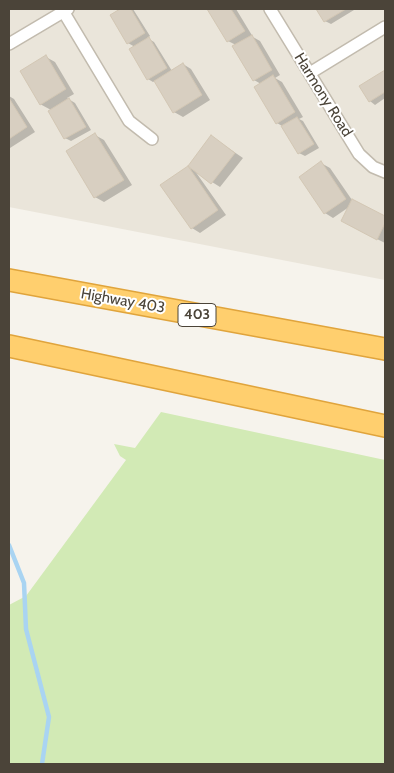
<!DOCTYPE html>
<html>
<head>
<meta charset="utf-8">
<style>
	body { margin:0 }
	#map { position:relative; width:394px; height:773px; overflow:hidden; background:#f6f3ec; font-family:Cabin,sans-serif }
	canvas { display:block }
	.frame { position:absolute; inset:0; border:10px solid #4b4439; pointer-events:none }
</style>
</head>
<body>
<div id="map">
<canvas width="394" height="773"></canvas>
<div class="frame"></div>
</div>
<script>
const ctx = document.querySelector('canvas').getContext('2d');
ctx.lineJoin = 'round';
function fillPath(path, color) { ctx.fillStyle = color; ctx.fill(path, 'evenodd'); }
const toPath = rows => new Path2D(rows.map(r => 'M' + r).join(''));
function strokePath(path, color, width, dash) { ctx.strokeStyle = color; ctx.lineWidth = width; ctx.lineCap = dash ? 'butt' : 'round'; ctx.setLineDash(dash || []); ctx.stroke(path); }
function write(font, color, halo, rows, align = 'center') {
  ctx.font = font + ' Cabin,sans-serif'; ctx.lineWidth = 4; ctx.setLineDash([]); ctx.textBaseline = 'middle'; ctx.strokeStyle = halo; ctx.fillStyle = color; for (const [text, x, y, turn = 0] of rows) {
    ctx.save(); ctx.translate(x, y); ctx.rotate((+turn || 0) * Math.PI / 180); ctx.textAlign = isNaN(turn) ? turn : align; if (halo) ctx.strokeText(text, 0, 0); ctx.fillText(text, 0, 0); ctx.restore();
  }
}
const residential = toPath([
	[9,9,385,9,385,280,9,207]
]);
const green = toPath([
	[161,412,385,460,385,764,9,764,9,605,26,596,126,460,120,456,114,444,135,448]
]);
const shadow = toPath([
	[123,9,133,9,150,36,147,38,154,42,172,71,183,64,191,69,210,100,183,117,174,112,155,81,153,82,148,79,135,47,128,43,111,16],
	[208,9,236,9,253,37,260,41,280,75,275,78,282,82,303,117,299,119,303,121,319,148,305,156,299,153,282,126,277,123,261,84,254,80,236,45,228,41],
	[318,9,353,9,354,10,331,24,325,21],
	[46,57,55,62,74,94,67,98,75,103,91,130,71,141,65,138,51,110,40,104],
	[385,72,385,98,375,105,370,101,361,87],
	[9,96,14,99,35,132,10,148],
	[95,135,104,140,132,185,104,202,95,197],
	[212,137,243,158,220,187,212,182],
	[321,163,330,168,352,200,385,217,385,243,351,226,349,207,333,218,325,213],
	[188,167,195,171,226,215,200,233,192,228]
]);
const stream = toPath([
	[9,545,24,583,26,629,49,717,42,764]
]);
const building = toPath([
	[120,9,131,9,145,33,127,44,110,15,120,9],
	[207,9,231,9,245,31,227,42,207,9],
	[316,9,346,9,324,22,316,9],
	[252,35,272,70,253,81,232,46,252,35],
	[149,37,167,68,147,80,129,49,149,37],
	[46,55,66,89,40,105,20,71,46,55],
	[183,63,202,95,173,113,154,81,183,63],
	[385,70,385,92,369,102,359,86,385,70],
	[273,75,295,112,276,124,254,87,273,75],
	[9,98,27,127,9,139,9,98],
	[69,98,86,127,64,139,48,111,69,98],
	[297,117,314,144,298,154,281,126,297,117],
	[95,133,124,180,94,198,66,151,95,133],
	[211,135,235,153,211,184,188,166,211,135],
	[321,161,346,199,324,214,299,177,321,161],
	[188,166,218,210,191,229,160,185,188,166],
	[352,199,385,216,385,223,377,240,341,221,352,199]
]);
const street = toPath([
	[270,9,359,154,373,167,385,172],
	[63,11,129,121,152,139],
	[9,44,68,9],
	[310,73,385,27]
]);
const highway = toPath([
	[9,280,385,349],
	[9,346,385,426]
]);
const shields = [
	[197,315,38]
];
const shieldNames = [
	["403",197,315]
];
const streetNames = [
	["Harmony Road",323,95,58],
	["Highway 403",123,301,10]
];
fillPath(residential, '#eae5da');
fillPath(green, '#d2eab5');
fillPath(shadow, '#0003');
strokePath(stream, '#a9d4f2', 4.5);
fillPath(building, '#d8cfc1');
strokePath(building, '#d3c7b4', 1);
strokePath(street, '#c2bbae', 14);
strokePath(highway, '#e0a43c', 24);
strokePath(street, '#fff', 11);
strokePath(highway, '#ffcf6e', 21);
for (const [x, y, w] of shields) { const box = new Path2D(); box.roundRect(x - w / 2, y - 11.5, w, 23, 4); ctx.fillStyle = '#fff'; ctx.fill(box); strokePath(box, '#4b4439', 1); }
write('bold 14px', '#4b4439', null, shieldNames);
write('15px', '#4b4439', '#fff', streetNames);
</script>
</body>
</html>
